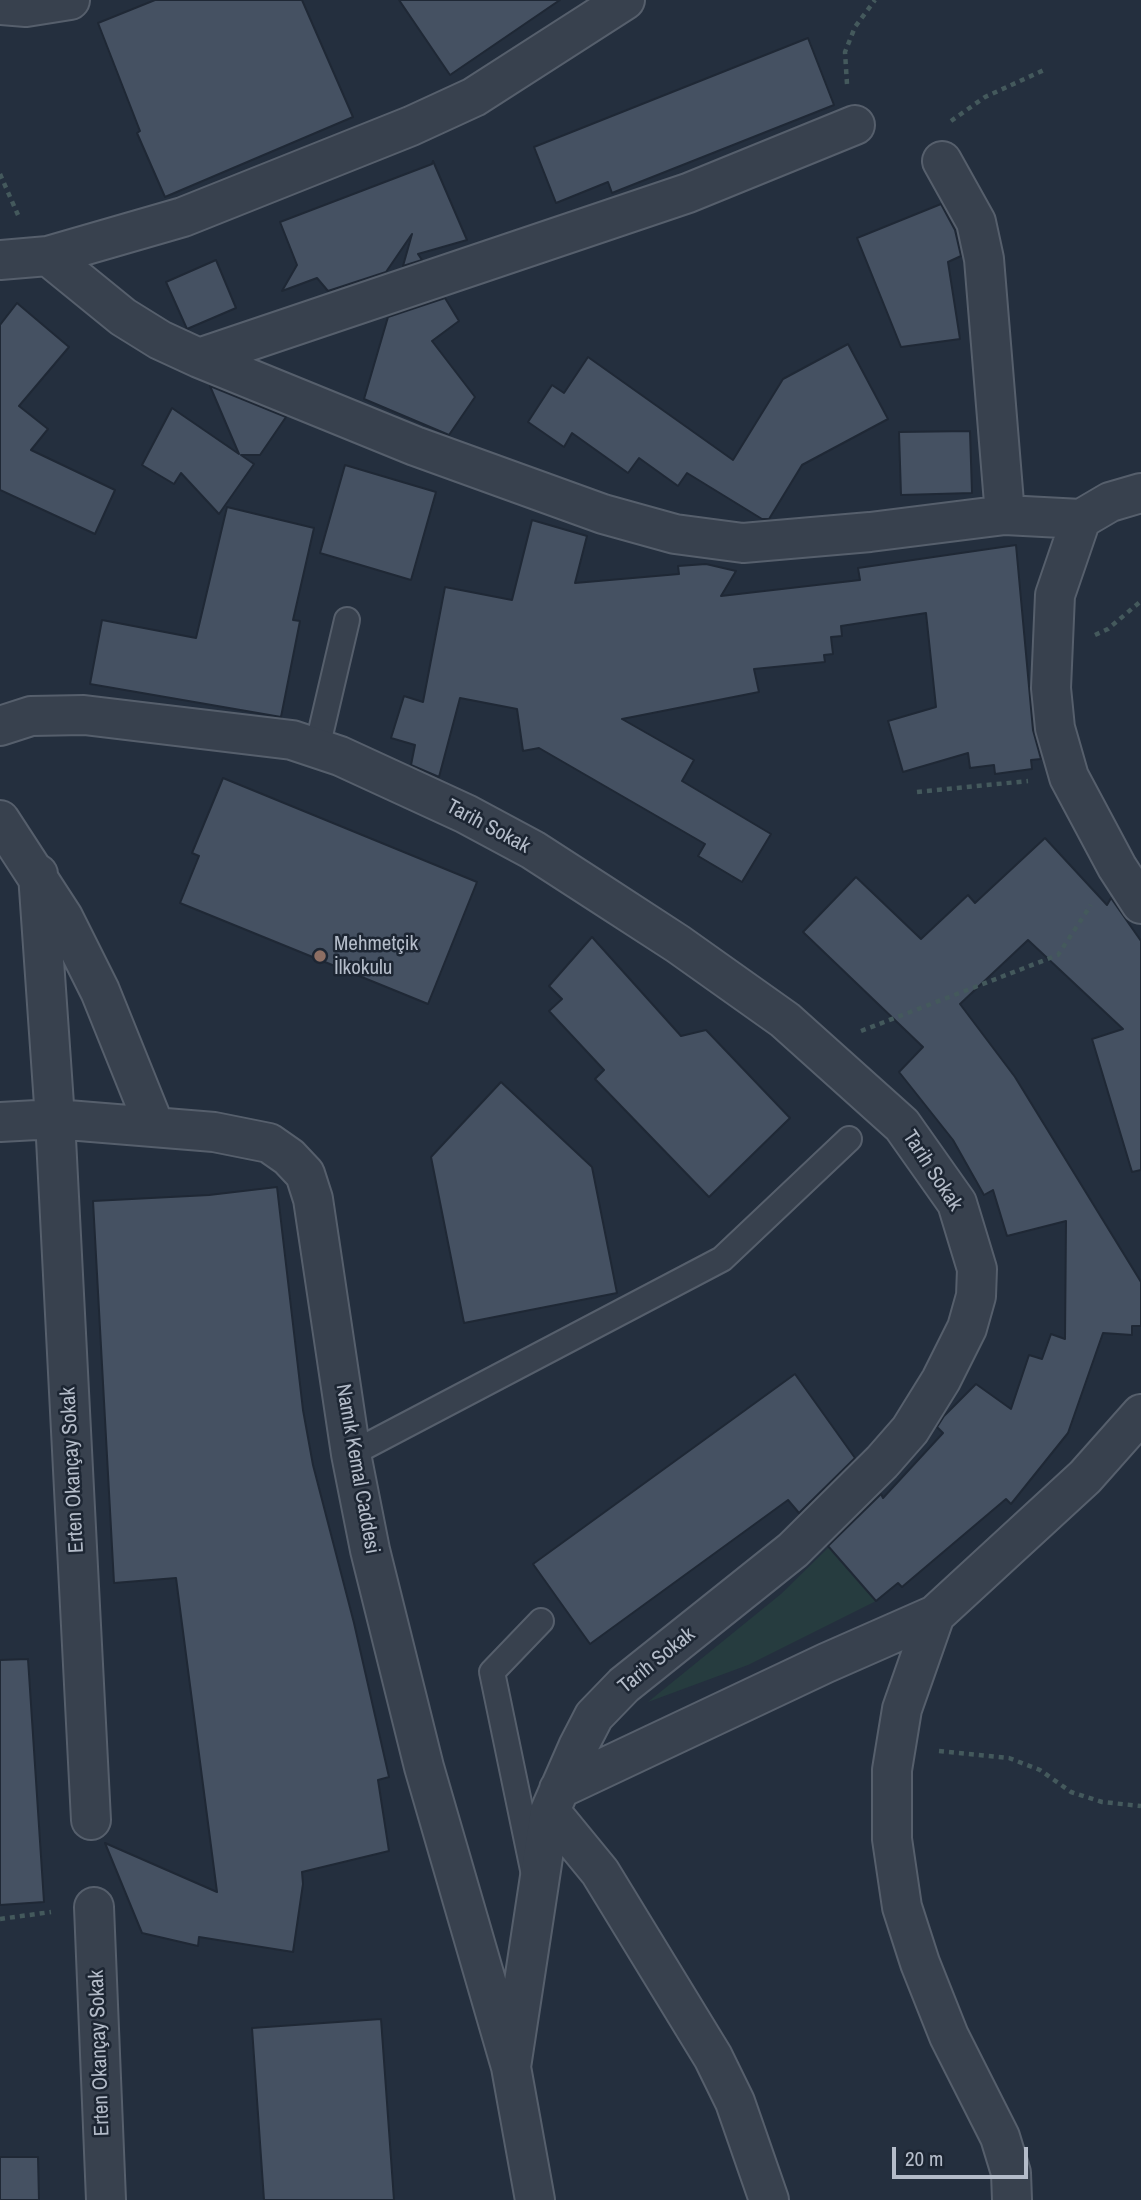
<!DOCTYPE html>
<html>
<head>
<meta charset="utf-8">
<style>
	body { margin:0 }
	#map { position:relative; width:1141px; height:2200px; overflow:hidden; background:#242f3e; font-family:"Archivo Narrow",sans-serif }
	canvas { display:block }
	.scale { position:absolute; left:892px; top:2147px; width:136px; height:32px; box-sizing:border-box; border:4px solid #b4bcc9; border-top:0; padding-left:9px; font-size:21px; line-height:24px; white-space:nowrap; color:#b4bcc9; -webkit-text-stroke:5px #1d2633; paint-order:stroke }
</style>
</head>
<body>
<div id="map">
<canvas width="1141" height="2200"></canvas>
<div class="scale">20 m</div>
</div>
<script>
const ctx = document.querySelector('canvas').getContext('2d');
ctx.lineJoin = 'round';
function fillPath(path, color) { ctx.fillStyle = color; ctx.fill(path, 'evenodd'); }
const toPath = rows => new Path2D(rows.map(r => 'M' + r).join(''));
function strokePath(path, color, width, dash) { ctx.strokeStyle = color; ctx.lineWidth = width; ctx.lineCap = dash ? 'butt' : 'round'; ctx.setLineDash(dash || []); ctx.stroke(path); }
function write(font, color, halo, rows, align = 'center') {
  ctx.font = font + ' "Archivo Narrow",sans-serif'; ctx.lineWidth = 5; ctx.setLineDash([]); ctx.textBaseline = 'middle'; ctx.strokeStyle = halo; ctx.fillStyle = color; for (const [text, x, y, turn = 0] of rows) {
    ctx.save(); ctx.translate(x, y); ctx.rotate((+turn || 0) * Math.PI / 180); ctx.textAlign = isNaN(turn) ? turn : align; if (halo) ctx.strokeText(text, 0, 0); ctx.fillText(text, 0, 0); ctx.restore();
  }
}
const green = toPath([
	[829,1547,876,1601,748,1665,648,1702,781,1594]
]);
const building = toPath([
	[155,0,302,0,353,117,165,197,137,133,140,131,98,23,155,0],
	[399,0,560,0,450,75,399,0],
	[808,38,834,105,612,193,608,182,556,203,534,147,808,38],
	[433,161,467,240,418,254,422,260,403,266,412,234,386,272,328,291,317,278,282,291,297,265,280,222,432,164,433,161],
	[941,204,955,230,961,256,948,262,960,339,901,347,857,238,941,204],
	[216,260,236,308,187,329,166,282,216,260],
	[445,298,459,321,432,341,475,397,449,435,364,399,388,317,445,298],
	[17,303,69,347,19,406,48,429,31,450,115,490,95,534,0,490,0,325,17,303],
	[848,344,888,419,802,465,769,519,762,519,687,473,678,486,639,458,628,473,572,433,564,447,528,422,552,385,564,393,588,357,733,460,783,379,848,344],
	[210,386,286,417,260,455,241,455,254,464,219,514,181,473,174,484,142,465,172,408,239,454,210,386],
	[970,431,972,493,901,495,899,432,970,431],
	[345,465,436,492,411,580,320,553,345,465],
	[227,507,314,528,293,620,300,621,281,717,90,684,102,620,196,638,227,507],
	[532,520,587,536,575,583,679,574,678,566,706,564,736,571,721,596,860,580,858,568,1016,545,1033,730,1041,759,1031,760,1032,769,995,774,994,765,970,768,968,753,903,772,888,721,936,707,926,613,841,626,842,636,831,637,833,654,824,655,825,662,754,669,759,692,622,719,694,760,682,781,771,834,742,882,698,856,705,844,539,748,523,751,517,709,460,698,439,777,411,765,415,745,391,738,404,696,423,702,445,587,512,600,532,520],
	[223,778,477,882,428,1004,180,903,199,856,192,853,223,778],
	[1045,838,1107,905,1111,898,1141,941,1141,1170,1132,1172,1092,1039,1123,1029,1028,940,960,1004,1015,1077,1141,1282,1141,1326,1132,1326,1132,1335,1103,1333,1068,1433,1011,1504,1006,1499,902,1587,898,1583,876,1601,828,1546,881,1494,883,1498,943,1433,937,1427,944,1416,976,1384,1011,1409,1029,1355,1042,1359,1051,1334,1065,1339,1066,1221,1007,1236,993,1190,984,1195,953,1140,899,1072,923,1047,803,932,856,877,921,939,968,895,975,903,1045,838],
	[592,937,681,1036,706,1030,790,1118,709,1197,595,1079,604,1070,549,1011,562,999,549,986,592,937],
	[501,1082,592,1167,617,1293,464,1323,431,1157,501,1082],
	[277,1187,303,1410,313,1465,354,1623,389,1777,378,1780,389,1851,302,1872,303,1884,293,1952,199,1937,198,1946,142,1933,105,1843,217,1892,176,1578,114,1583,93,1201,209,1195,277,1187],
	[795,1374,855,1458,799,1513,788,1500,590,1644,533,1564,795,1374],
	[28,1659,44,1902,0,1905,0,1660,28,1659],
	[381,2019,394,2200,264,2200,252,2028,381,2019],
	[0,2157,38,2157,39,2200,0,2200,0,2157]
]);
const path = toPath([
	[847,84,845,52,855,27,875,0],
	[951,121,985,97,1044,70],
	[0,174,18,215],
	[1095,635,1108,629,1141,601],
	[917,792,1028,781],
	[861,1031,1058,955,1091,905],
	[939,1751,1009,1758,1040,1770,1071,1792,1102,1802,1141,1806],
	[0,1919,51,1912]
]);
const service = toPath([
	[317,748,347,620],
	[351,1454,722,1259,849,1139],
	[533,1870,492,1672,541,1621]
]);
const minor = toPath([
	[0,5,26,7,70,0],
	[942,161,976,222,984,259,1005,515],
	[48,256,123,317,160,340,199,358,415,446,603,514,675,534,743,543,870,532,1005,515,1081,519,1110,502,1141,493],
	[0,260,48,256,183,217,411,126,474,97,625,0],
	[199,358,688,193,855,125],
	[1081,519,1055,595,1051,688,1055,728,1069,777,1117,867,1141,904],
	[0,726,31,716,84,715,292,740,340,756,466,814,533,850,601,894,678,944,785,1020,902,1125,957,1203,977,1269,976,1296,967,1328,941,1380,910,1430,882,1462,793,1550,624,1685,594,1716,578,1747,550,1811,511,2067],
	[0,820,63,917,100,991,154,1125],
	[38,874,55,1119,91,1820],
	[0,1122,55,1119,214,1132,269,1143,289,1157,305,1174,313,1199,351,1454,370,1550,424,1767,511,2067,535,2200],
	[935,1615,902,1709,892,1770,892,1839,902,1907,920,1963,949,2036,1000,2137,1011,2173,1012,2200],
	[559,1789,826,1663,935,1615,1085,1477,1141,1414],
	[550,1811,600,1872,713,2057,735,2102,769,2200],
	[94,1907,106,2200]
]);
const markers = [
	[320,956,7,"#8d6e63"]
];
const streetNames = [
	["Tarih Sokak",488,827,28],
	["Tarih Sokak",932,1171,57],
	["Namık Kemal Caddesi",357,1469,80],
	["Erten Okançay Sokak",73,1470,-93],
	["Tarih Sokak",657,1661,-39],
	["Erten Okançay Sokak",100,2053,-92]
];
const poiNames = [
	["Mehmetçik",334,944],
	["İlkokulu",334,968]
];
fillPath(green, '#263c3f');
fillPath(building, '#455162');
strokePath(building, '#1f2835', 2);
strokePath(service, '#565f6c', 28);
strokePath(minor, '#565f6c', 42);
strokePath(path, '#44595c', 4.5, [5, 5]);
strokePath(service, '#38414e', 24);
strokePath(minor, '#38414e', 38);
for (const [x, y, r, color] of markers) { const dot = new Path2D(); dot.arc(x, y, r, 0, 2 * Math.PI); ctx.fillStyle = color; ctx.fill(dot); strokePath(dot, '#1d2633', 2.5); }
write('21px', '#b4bcc9', '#1d2633', streetNames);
write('21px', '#b4bcc9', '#1d2633', poiNames, 'left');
</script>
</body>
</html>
